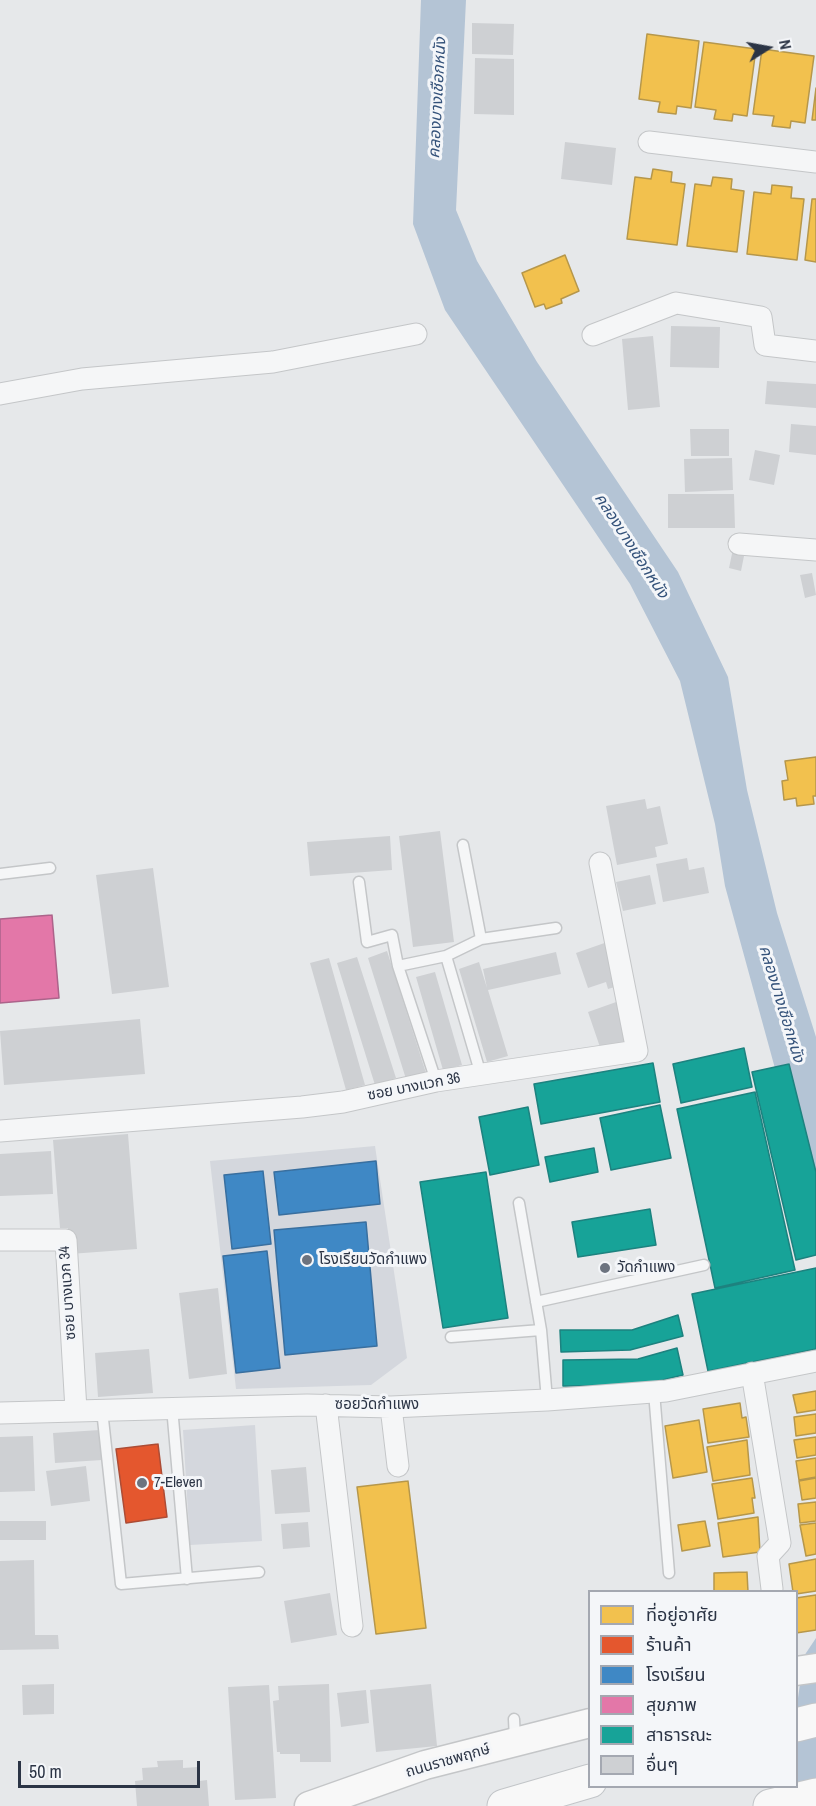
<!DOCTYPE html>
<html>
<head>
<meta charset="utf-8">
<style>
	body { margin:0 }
	#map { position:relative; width:816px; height:1806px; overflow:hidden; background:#e6e8ea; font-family:"Archivo Narrow","Noto Sans Thai",sans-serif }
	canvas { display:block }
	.legend { position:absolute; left:588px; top:1590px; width:210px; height:198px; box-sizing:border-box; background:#f4f6f9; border:2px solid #a4a8b1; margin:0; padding:8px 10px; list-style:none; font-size:18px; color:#2b3445 }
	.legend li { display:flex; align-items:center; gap:12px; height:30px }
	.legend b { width:30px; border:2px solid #a4a8b1 }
	.north { position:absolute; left:738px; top:18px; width:60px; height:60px; -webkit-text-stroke:4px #f4f6f9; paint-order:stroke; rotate:79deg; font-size:16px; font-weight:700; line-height:24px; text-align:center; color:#2b3445 }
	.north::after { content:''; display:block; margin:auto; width:21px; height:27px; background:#2b3445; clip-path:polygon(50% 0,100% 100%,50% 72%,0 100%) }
	.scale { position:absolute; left:18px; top:1761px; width:182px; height:27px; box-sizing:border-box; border:3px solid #2b3445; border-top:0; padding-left:8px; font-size:18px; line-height:21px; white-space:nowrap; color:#2b3445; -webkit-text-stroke:4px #f4f6f9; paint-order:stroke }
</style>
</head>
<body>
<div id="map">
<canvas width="816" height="1806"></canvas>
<ul class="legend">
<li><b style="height:16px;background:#f2c14e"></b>ที่อยู่อาศัย</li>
<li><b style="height:16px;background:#e4572e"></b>ร้านค้า</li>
<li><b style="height:16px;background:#3f88c5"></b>โรงเรียน</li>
<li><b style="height:16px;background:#e377a8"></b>สุขภาพ</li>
<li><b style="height:16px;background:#17a398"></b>สาธารณะ</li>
<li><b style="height:16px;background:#ced0d3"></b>อื่นๆ</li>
</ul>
<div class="north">N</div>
<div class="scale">50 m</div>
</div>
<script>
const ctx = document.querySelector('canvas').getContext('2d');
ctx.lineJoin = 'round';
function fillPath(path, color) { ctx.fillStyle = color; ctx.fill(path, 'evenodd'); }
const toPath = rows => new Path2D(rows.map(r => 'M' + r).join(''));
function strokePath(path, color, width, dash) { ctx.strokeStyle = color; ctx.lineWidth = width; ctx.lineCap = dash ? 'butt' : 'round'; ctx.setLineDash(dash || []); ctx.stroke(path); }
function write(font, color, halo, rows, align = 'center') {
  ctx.font = font + ' "Archivo Narrow","Noto Sans Thai",sans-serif'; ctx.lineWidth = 6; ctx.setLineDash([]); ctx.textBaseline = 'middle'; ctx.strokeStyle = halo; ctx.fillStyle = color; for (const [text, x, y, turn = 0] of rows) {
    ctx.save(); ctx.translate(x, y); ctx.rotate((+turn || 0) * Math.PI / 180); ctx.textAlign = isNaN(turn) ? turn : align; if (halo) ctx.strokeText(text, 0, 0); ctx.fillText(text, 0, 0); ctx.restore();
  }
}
const built = toPath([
	[375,1146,407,1358,371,1385,236,1389,210,1161],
	[255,1425,262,1541,190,1545,183,1430]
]);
const water = toPath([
	[421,0,466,0,456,210,477,261,537,362,678,572,728,677,747,790,777,913,816,1037,816,1218,725,886,715,824,680,681,630,584,445,310,413,224],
	[816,1638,816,1806,796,1786,797,1705,804,1656]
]);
const homes = toPath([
	[647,34,699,41,691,108,677,106,676,114,658,112,660,102,639,99,647,34],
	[704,42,756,49,747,116,733,114,732,121,714,119,716,110,695,107,704,42],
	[762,49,814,56,805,123,791,121,790,128,772,126,774,116,753,114,762,49],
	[816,88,816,120,812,120,816,88],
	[653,169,672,172,671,182,685,184,677,245,627,239,635,177,651,179,653,169],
	[713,177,732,179,731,189,744,191,737,252,687,246,695,184,711,186,713,177],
	[772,185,792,187,791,198,804,199,797,260,747,254,754,192,771,194,772,185],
	[812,199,816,199,816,262,805,260,812,199],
	[565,255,579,291,561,299,562,303,546,309,544,304,535,307,522,273,565,255],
	[816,757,816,796,813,796,814,804,797,806,796,798,784,800,782,781,788,780,785,761,816,757],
	[816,1391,816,1410,797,1413,793,1395,816,1391],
	[740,1403,742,1418,746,1417,749,1437,708,1443,703,1409,740,1403],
	[816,1414,816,1433,796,1436,794,1417,816,1414],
	[699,1420,707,1472,673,1478,665,1426,699,1420],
	[816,1437,816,1455,797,1458,794,1440,816,1437],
	[747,1440,750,1475,713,1481,707,1447,747,1440],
	[816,1458,816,1477,799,1480,796,1461,816,1458],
	[752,1478,755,1498,752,1498,754,1513,718,1519,712,1484,752,1478],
	[816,1478,816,1498,802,1500,799,1481,816,1478],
	[408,1481,426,1628,376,1634,357,1487,408,1481],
	[816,1502,816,1521,800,1523,798,1504,816,1502],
	[758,1517,760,1552,723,1557,718,1523,758,1517],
	[705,1521,710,1546,682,1551,678,1525,705,1521],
	[816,1523,816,1554,806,1556,800,1525,816,1523],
	[816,1559,816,1591,796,1594,796,1592,793,1592,789,1564,816,1559],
	[747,1572,748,1592,714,1592,714,1573,747,1572],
	[816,1595,816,1630,796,1633,796,1598,816,1595]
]);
const shops = toPath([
	[158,1444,167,1517,126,1523,116,1449,158,1444]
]);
const schools = toPath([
	[376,1161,380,1204,279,1215,274,1172,376,1161],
	[263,1171,271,1244,232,1249,224,1175,263,1171],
	[366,1222,377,1346,285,1355,274,1230,366,1222],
	[267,1251,280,1368,236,1373,223,1256,267,1251]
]);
const health = toPath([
	[52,915,59,998,0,1003,0,919,52,915]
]);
const public = toPath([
	[744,1048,752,1087,681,1103,673,1064,744,1048],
	[653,1063,660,1102,541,1124,534,1084,653,1063],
	[789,1064,816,1172,816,1255,796,1260,752,1072,789,1064],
	[755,1092,795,1270,715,1288,677,1109,755,1092],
	[660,1105,671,1158,611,1170,600,1118,660,1105],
	[528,1107,539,1165,490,1175,479,1117,528,1107],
	[594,1148,598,1172,550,1182,545,1157,594,1148],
	[486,1172,508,1318,443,1328,420,1182,486,1172],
	[650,1209,656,1245,578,1257,572,1222,650,1209],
	[816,1268,816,1349,708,1371,692,1294,816,1268],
	[678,1315,683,1336,630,1350,561,1352,560,1330,632,1330,678,1315],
	[677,1348,683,1375,642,1385,563,1386,563,1360,638,1359,677,1348]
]);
const building = toPath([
	[472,23,514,24,513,55,472,54],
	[475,58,514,59,514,115,474,114],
	[565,142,616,148,612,185,561,179],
	[671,326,720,327,719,368,670,367],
	[653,336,660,407,628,410,622,339],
	[767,381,816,384,816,408,765,404],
	[791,424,816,426,816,455,789,452],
	[690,429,729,429,729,456,691,456],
	[755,450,780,455,774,485,749,480],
	[732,458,733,490,685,492,684,459],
	[668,494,734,494,735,528,668,528],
	[733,549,745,551,741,571,729,568],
	[812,573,816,595,805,598,800,575],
	[645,799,647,809,660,806,668,844,655,847,657,857,617,865,606,806],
	[440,831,454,942,413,947,399,836],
	[390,836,392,870,310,876,307,842],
	[687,858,689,870,704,867,709,893,663,902,656,864],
	[153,868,169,987,112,994,96,875],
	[650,875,656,904,623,911,616,882],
	[613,940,628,983,608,989,606,982,588,988,576,953],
	[387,951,426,1073,406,1079,368,958],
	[556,952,561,974,488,990,508,1056,487,1062,459,969,479,962,487,988,483,969],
	[357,957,396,1078,375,1085,337,963],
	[329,958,365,1085,346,1090,310,963],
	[435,972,462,1065,443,1070,416,977],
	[619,1001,632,1040,601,1050,588,1012],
	[140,1019,145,1074,4,1085,0,1031],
	[128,1134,137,1249,70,1254,68,1228,60,1228,53,1140],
	[51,1151,53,1194,0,1196,0,1154],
	[218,1288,227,1374,189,1379,179,1293],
	[149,1349,153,1393,98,1397,95,1353],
	[100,1430,102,1460,55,1463,53,1433],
	[33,1436,35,1491,0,1492,0,1437],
	[86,1466,90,1501,51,1506,46,1471],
	[306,1467,310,1512,275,1514,271,1470],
	[0,1521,46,1521,46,1540,0,1540],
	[308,1522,310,1547,283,1549,281,1524],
	[34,1560,35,1635,58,1635,59,1649,0,1650,0,1561],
	[330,1593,337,1635,291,1643,284,1601],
	[54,1684,54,1714,23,1715,22,1685],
	[329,1684,331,1762,300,1762,300,1754,280,1754,280,1752,277,1752,273,1701,279,1700,278,1686],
	[431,1684,437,1746,376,1752,370,1690],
	[269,1685,276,1798,235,1800,228,1687],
	[366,1690,369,1723,341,1727,337,1693],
	[183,1760,183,1768,198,1767,199,1781,207,1780,209,1806,137,1806,135,1781,143,1780,142,1768,158,1767,157,1761]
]);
const lane = toPath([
	[463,845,481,939],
	[0,874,50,868],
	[359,882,367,942,392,935,398,966,436,1081],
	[446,956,481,1075],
	[398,966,446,956,481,939,556,928],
	[519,1203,541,1330,547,1400],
	[536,1302,704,1265],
	[451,1337,541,1330],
	[654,1392,669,1573],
	[172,1407,187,1579],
	[102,1410,121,1584,259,1572],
	[514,1719,515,1740]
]);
const street = toPath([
	[649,142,816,162],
	[593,335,676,303,761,317,765,345,816,351],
	[0,394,82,379,273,362,416,334],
	[739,544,816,550],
	[0,1131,302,1107,343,1102,436,1081,637,1051,600,863],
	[0,1240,66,1240,76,1410],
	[752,1373,780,1543,768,1556,772,1589],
	[326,1405,352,1626],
	[391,1407,398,1466],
	[0,1413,307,1405,391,1407,547,1400,666,1391,816,1361]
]);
const secondary = toPath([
	[796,1671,816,1668],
	[309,1806,425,1765,590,1723]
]);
const primary = toPath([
	[796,1725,816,1720],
	[504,1806,590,1781],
	[770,1806,816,1795]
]);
const markers = [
	[307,1260,6,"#6c737f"],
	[605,1268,6,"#6c737f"],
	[142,1483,6,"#6c737f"]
];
const streetNames = [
	["ซอย บางแวก 36",414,1087,-11],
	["ซอย บางแวก 34",68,1293,-94],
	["ซอยวัดกำแพง",377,1405],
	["ถนนราชพฤกษ์",448,1761,-16]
];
const poiNames = [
	["โรงเรียนวัดกำแพง",319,1260],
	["วัดกำแพง",617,1268],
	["7-Eleven",154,1483]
];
const waterNames = [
	["คลองบางเชือกหนัง",438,98,-87],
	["คลองบางเชือกหนัง",631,546,57],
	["คลองบางเชือกหนัง",781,1004,73]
];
fillPath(built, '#d4d7dd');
fillPath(water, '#b4c4d5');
fillPath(homes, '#f2c14e');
strokePath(homes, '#b6974b', 1.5);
fillPath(shops, '#e4572e');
strokePath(shops, '#ac4c35', 1.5);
fillPath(schools, '#3f88c5');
strokePath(schools, '#396f9f', 1.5);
fillPath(health, '#e377a8');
strokePath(health, '#ac638a', 1.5);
fillPath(public, '#17a398');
strokePath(public, '#1d827f', 1.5);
fillPath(building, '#ced0d3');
strokePath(lane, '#c4c6c8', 13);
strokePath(street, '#c4c6c8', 23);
strokePath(secondary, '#c4c6c8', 31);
strokePath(primary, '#c2c5c8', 35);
strokePath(lane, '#f5f6f7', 10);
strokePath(street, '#f5f6f7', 21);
strokePath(secondary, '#f8f8f8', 28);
strokePath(primary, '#f8f8f8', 33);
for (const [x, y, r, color] of markers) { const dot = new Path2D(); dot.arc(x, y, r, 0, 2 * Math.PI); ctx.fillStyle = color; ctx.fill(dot); strokePath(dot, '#f4f6f9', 2); }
write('15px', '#2b3445', '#f4f6f9', streetNames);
write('15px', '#2b3445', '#f4f6f9', poiNames, 'left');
write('italic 16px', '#34527a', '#f4f6f9', waterNames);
</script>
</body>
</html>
